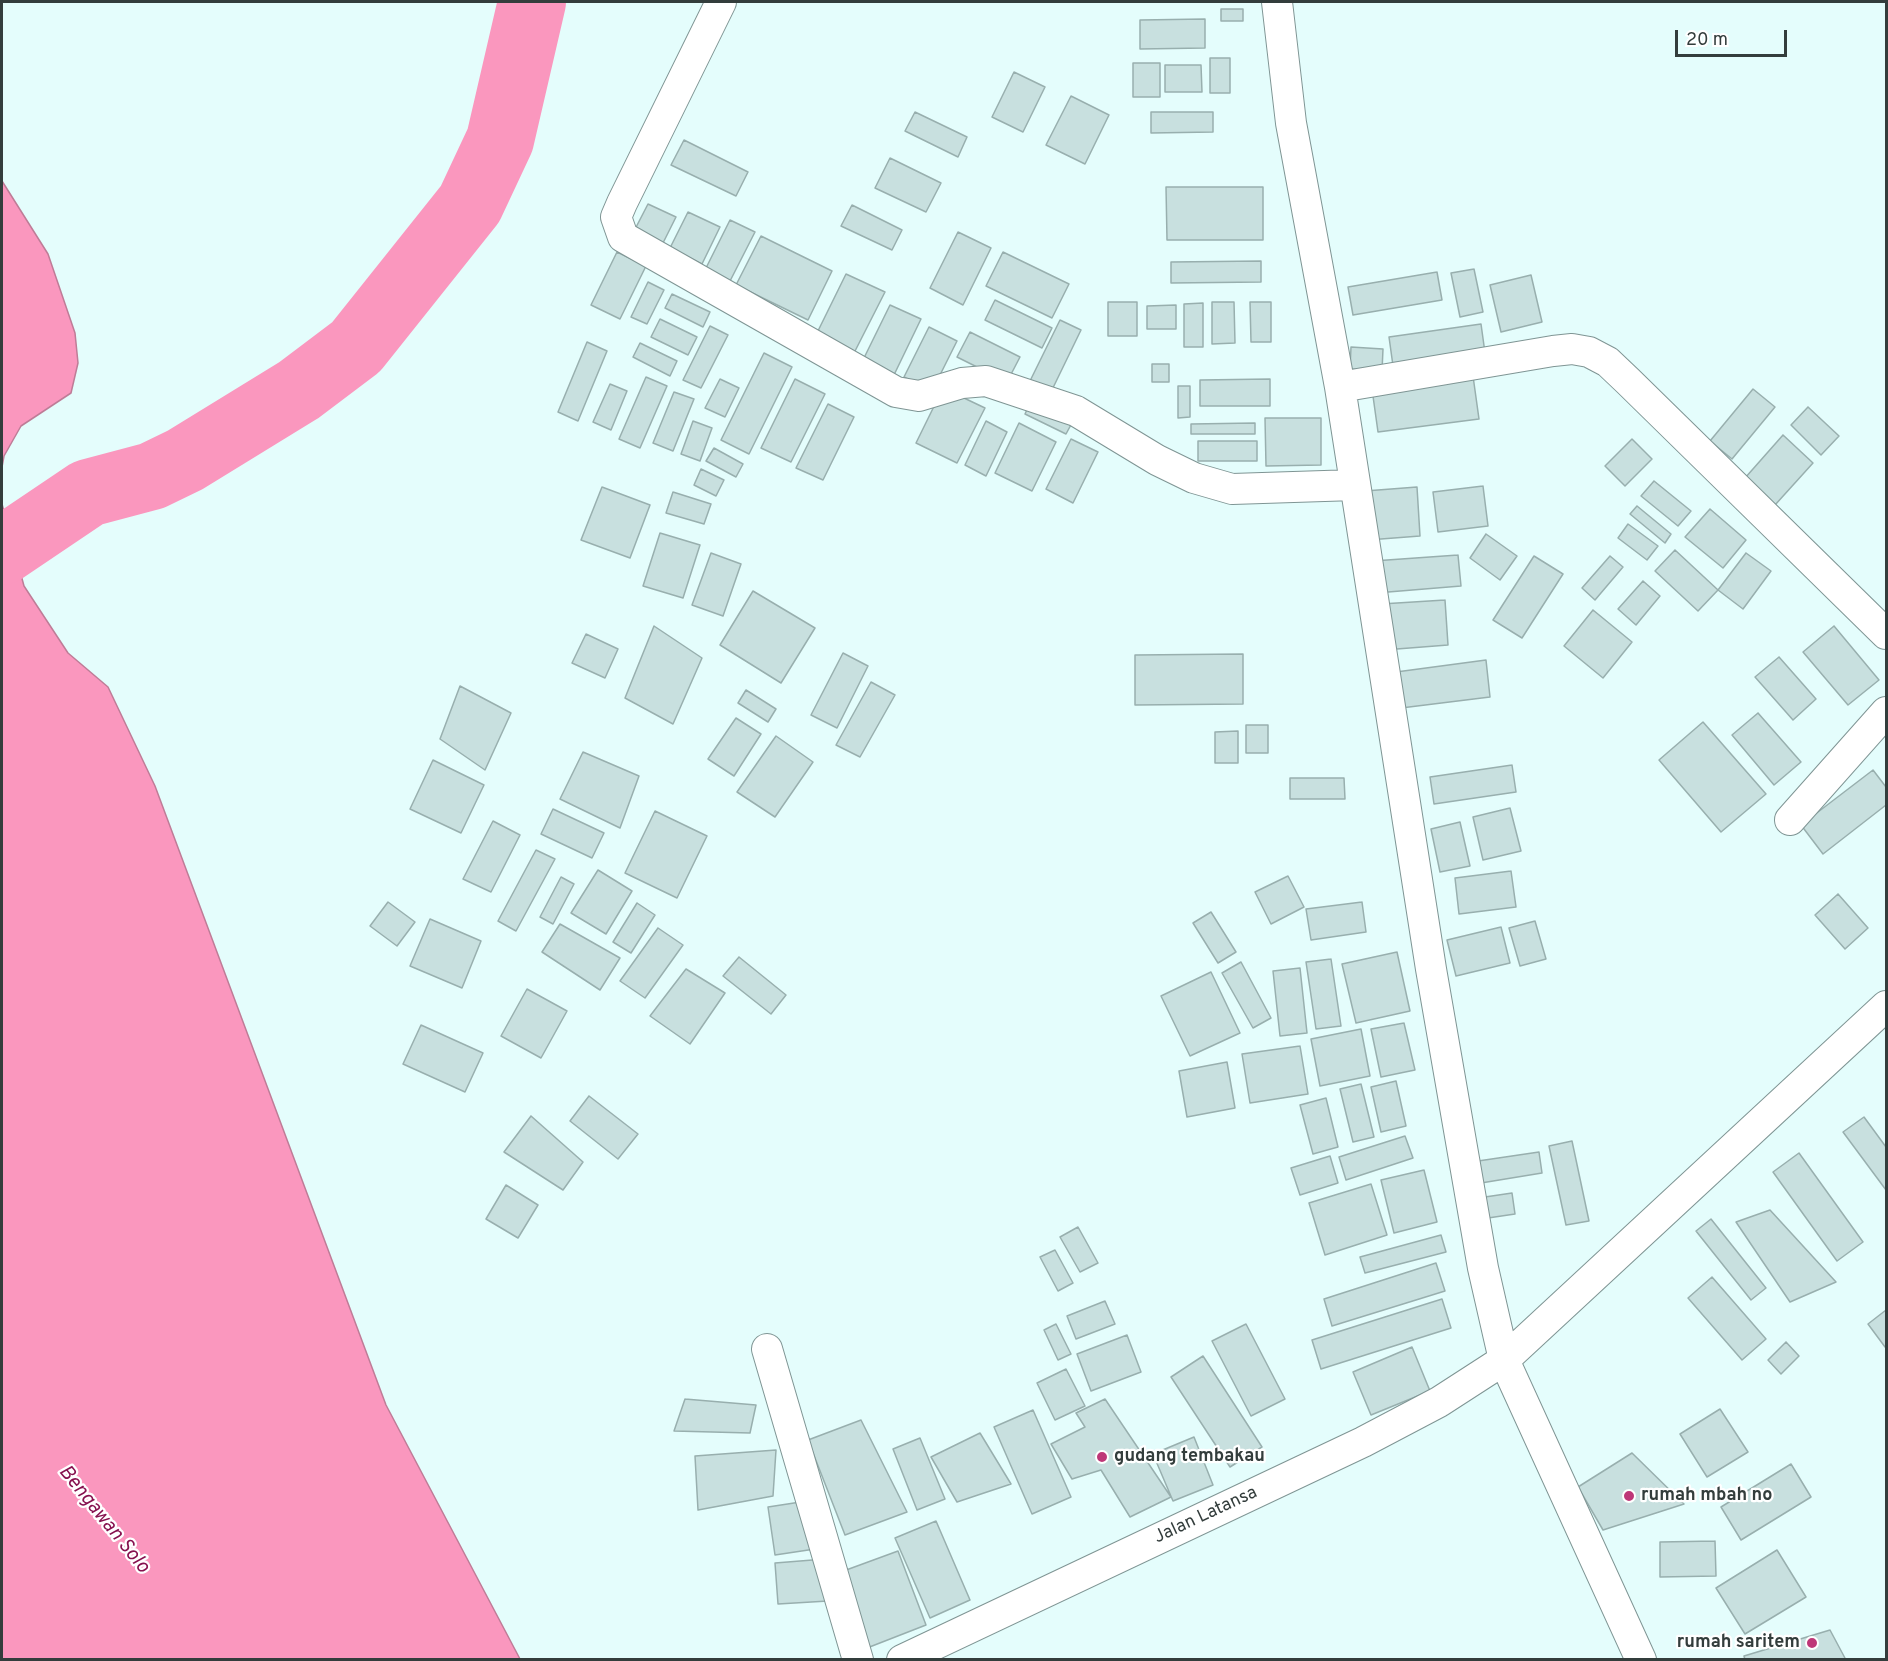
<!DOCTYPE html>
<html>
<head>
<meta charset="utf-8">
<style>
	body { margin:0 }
	#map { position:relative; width:1888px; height:1661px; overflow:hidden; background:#e4fdfc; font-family:Overpass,sans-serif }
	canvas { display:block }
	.frame { position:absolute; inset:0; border:3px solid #333d3c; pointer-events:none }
	.scale { position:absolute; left:1675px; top:30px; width:112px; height:27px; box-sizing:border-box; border:3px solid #333d3c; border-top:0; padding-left:8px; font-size:18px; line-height:21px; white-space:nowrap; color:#333d3c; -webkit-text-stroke:4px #fff; paint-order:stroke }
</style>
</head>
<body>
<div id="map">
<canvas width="1888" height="1661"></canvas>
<div class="frame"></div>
<div class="scale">20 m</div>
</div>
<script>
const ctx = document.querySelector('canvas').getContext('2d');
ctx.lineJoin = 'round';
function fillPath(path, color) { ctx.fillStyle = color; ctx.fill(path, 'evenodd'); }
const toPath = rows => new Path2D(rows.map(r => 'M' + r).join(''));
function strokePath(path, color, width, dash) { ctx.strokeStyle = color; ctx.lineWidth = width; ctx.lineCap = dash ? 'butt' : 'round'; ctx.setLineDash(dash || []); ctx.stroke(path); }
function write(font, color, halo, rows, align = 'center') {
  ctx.font = font + ' Overpass,sans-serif'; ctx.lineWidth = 4.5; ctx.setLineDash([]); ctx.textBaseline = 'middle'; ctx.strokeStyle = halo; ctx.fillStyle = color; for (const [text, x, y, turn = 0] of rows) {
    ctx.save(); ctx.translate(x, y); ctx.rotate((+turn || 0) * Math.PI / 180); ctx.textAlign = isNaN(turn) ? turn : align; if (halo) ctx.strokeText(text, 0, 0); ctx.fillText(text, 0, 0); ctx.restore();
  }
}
const water = toPath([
	[2,181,48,254,75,333,78,363,71,393,21,426,4,456,2,467,2,181],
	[2,504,24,586,68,653,108,687,155,786,386,1405,520,1659,2,1659,2,504]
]);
const river = toPath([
	[2,551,88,493,152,476,185,460,299,390,356,347,470,204,500,140,532,2]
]);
const building = toPath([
	[1221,9,1243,9,1243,21,1221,21,1221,9],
	[1205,19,1205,48,1140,49,1140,20,1205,19],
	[1210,58,1230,58,1230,93,1210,93,1210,58],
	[1133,63,1160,63,1160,97,1133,97,1133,63],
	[1165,65,1201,65,1202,92,1165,92,1165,65],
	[1014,72,1045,87,1023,132,992,117,1014,72],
	[1071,96,1109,115,1085,164,1046,145,1071,96],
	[915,112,967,137,958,157,905,131,915,112],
	[1151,112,1213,112,1213,132,1151,133,1151,112],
	[684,140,748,172,736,196,671,165,684,140],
	[890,158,941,183,926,212,875,188,890,158],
	[1166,187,1263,187,1263,240,1167,240,1166,187],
	[648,204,676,217,660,249,632,235,648,204],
	[852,205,902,230,892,250,841,226,852,205],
	[688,212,720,227,702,264,670,248,688,212],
	[730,220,755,232,728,285,703,274,730,220],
	[958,232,991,248,963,305,930,288,958,232],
	[761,236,832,271,808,320,736,285,761,236],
	[617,252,646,266,620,319,591,305,617,252],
	[1003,252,1069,284,1052,318,986,286,1003,252],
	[1261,261,1261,282,1171,283,1171,262,1261,261],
	[1474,269,1483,312,1460,317,1451,273,1474,269],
	[1437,272,1442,300,1353,315,1348,287,1437,272],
	[846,274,885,292,852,357,814,339,846,274],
	[1531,275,1542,322,1501,332,1490,285,1531,275],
	[648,282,664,290,647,324,631,317,648,282],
	[672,294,710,312,703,327,665,308,672,294],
	[995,300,1052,328,1042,348,985,320,995,300],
	[1108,302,1137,302,1137,336,1108,336,1108,302],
	[1212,302,1234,302,1235,343,1212,344,1212,302],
	[1250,302,1271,302,1271,342,1251,342,1250,302],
	[1203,303,1203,347,1184,347,1184,304,1203,303],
	[890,305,921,319,893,377,862,362,890,305],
	[1176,305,1176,329,1147,329,1147,306,1176,305],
	[660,319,697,337,688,355,651,337,660,319],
	[1060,320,1081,330,1050,394,1029,383,1060,320],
	[1481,324,1486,360,1394,373,1389,337,1481,324],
	[710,326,728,335,701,388,683,380,710,326],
	[929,327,957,341,932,391,904,377,929,327],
	[970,332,1020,357,1007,382,957,357,970,332],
	[587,342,607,351,578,421,558,412,587,342],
	[640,343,677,361,670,376,633,357,640,343],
	[1351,347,1383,349,1382,371,1350,369,1351,347],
	[764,353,792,367,749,454,721,440,764,353],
	[1152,364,1169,364,1169,382,1152,382,1152,364],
	[1473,376,1479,419,1378,432,1372,389,1473,376],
	[646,377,667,386,640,448,619,439,646,377],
	[720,379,739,388,725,417,705,408,720,379],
	[795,379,825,394,791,462,761,448,795,379],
	[1270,379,1270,406,1200,406,1200,380,1270,379],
	[610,384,627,391,611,430,593,422,610,384],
	[1178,386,1190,386,1190,417,1178,418,1178,386],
	[943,388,985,408,957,463,916,443,943,388],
	[1753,389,1775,407,1732,459,1710,441,1753,389],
	[674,392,694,399,673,451,653,443,674,392],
	[1031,401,1073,421,1066,434,1025,414,1031,401],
	[828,404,854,417,823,480,796,468,828,404],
	[1808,407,1839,436,1821,455,1791,425,1808,407],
	[1265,418,1321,418,1321,465,1266,466,1265,418],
	[693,421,712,428,700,461,681,454,693,421],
	[986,421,1007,432,986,476,965,465,986,421],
	[1019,423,1056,442,1032,491,995,473,1019,423],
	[1255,423,1255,434,1191,434,1191,424,1255,423],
	[1783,435,1813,463,1775,505,1745,478,1783,435],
	[1071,439,1098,452,1073,503,1046,489,1071,439],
	[1632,439,1652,459,1625,486,1605,466,1632,439],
	[1198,441,1257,441,1257,461,1198,461,1198,441],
	[714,448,743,464,736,477,706,461,714,448],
	[701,469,724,480,716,496,694,485,701,469],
	[1654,481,1691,511,1678,526,1641,496,1654,481],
	[1483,486,1488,526,1438,532,1433,492,1483,486],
	[602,487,650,505,630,558,581,540,602,487],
	[1417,487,1420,536,1368,540,1365,491,1417,487],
	[673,492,711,504,704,524,666,513,673,492],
	[1637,506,1671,534,1665,543,1630,514,1637,506],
	[1710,509,1746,540,1723,568,1685,537,1710,509],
	[1628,524,1658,546,1647,560,1618,538,1628,524],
	[660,533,700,545,683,598,643,586,660,533],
	[1486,534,1517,556,1500,580,1470,558,1486,534],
	[1675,550,1718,590,1698,611,1655,571,1675,550],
	[711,553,741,564,723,616,692,605,711,553],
	[1746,553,1771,571,1743,609,1718,590,1746,553],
	[1458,555,1461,586,1376,593,1373,561,1458,555],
	[1534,556,1563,574,1522,638,1493,620,1534,556],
	[1610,556,1623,567,1595,600,1582,588,1610,556],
	[1643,581,1660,596,1636,625,1618,609,1643,581],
	[753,591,815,628,781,683,720,645,753,591],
	[1445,600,1448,645,1384,650,1381,604,1445,600],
	[1593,610,1632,642,1603,678,1564,646,1593,610],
	[654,626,702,658,673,724,625,698,654,626],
	[1834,626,1879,680,1848,705,1803,652,1834,626],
	[586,634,618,649,605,678,572,663,586,634],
	[843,653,868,666,837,728,811,715,843,653],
	[1243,654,1243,704,1135,705,1135,655,1243,654],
	[1779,657,1816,699,1793,720,1755,677,1779,657],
	[1486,660,1490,697,1401,708,1396,672,1486,660],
	[871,682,895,695,860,757,836,745,871,682],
	[460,686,511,713,485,770,440,739,460,686],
	[746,690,776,709,768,722,738,703,746,690],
	[1758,713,1801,762,1774,785,1732,735,1758,713],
	[736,718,761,734,734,776,708,759,736,718],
	[1703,722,1766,794,1721,832,1659,760,1703,722],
	[1246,725,1268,725,1268,753,1246,753,1246,725],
	[1238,731,1238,763,1215,763,1215,732,1238,731],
	[776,736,813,762,775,817,737,792,776,736],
	[583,752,639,776,620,828,560,799,583,752],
	[433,760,484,785,461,833,410,809,433,760],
	[1512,765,1516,792,1434,804,1430,777,1512,765],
	[1873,770,1886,787,1886,805,1823,854,1801,825,1873,770],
	[1290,778,1344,778,1345,799,1290,799,1290,778],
	[1510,808,1521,851,1483,860,1473,817,1510,808],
	[553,809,604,833,592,858,541,834,553,809],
	[655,811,707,836,677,898,625,873,655,811],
	[493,821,520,835,491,892,463,879,493,821],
	[1460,822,1470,866,1440,872,1431,829,1460,822],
	[536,850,555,859,516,931,498,921,536,850],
	[598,870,632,891,606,934,571,913,598,870],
	[1511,871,1516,907,1459,914,1455,878,1511,871],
	[1288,876,1304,907,1271,924,1255,892,1288,876],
	[561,877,574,884,553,924,540,917,561,877],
	[1838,894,1868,928,1845,949,1815,915,1838,894],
	[388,902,415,922,397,946,370,926,388,902],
	[1362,902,1366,932,1311,940,1306,909,1362,902],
	[637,903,655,915,631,953,613,942,637,903],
	[1211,912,1236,952,1218,963,1193,923,1211,912],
	[430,919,481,941,462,988,410,966,430,919],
	[1535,921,1546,959,1520,966,1509,928,1535,921],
	[560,924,620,958,600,990,542,952,560,924],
	[1501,927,1510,963,1456,976,1447,940,1501,927],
	[658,928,683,945,645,998,620,981,658,928],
	[1397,952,1410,1011,1356,1023,1342,964,1397,952],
	[739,957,786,995,771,1014,723,976,739,957],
	[1331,959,1341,1026,1316,1029,1306,962,1331,959],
	[1241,962,1271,1018,1253,1028,1222,973,1241,962],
	[1300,968,1307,1033,1280,1036,1273,971,1300,968],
	[686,969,725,993,690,1044,650,1016,686,969],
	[1211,972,1240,1033,1190,1056,1161,996,1211,972],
	[527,989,567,1011,541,1058,501,1036,527,989],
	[1404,1023,1415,1070,1381,1077,1371,1029,1404,1023],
	[421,1025,483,1053,465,1092,403,1064,421,1025],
	[1361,1029,1370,1076,1320,1086,1311,1039,1361,1029],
	[1300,1046,1308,1094,1250,1103,1242,1054,1300,1046],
	[1227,1062,1235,1108,1187,1117,1179,1071,1227,1062],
	[1396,1081,1406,1126,1381,1132,1371,1087,1396,1081],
	[1361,1084,1374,1137,1353,1142,1340,1089,1361,1084],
	[589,1096,638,1134,618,1159,570,1121,589,1096],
	[1326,1098,1338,1147,1313,1154,1300,1105,1326,1098],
	[531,1116,583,1162,563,1190,504,1152,531,1116],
	[1864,1117,1886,1147,1886,1190,1843,1132,1864,1117],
	[1405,1136,1413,1158,1346,1180,1339,1157,1405,1136],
	[1572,1141,1589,1221,1566,1225,1549,1146,1572,1141],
	[1539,1152,1542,1173,1481,1183,1478,1161,1539,1152],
	[1799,1153,1863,1242,1837,1261,1773,1172,1799,1153],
	[1330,1156,1338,1183,1300,1195,1291,1168,1330,1156],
	[1424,1170,1437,1222,1394,1233,1381,1180,1424,1170],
	[1371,1184,1387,1235,1325,1255,1309,1203,1371,1184],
	[506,1185,538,1205,518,1238,486,1219,506,1185],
	[1512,1193,1515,1214,1488,1218,1485,1197,1512,1193],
	[1770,1210,1836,1282,1790,1302,1736,1222,1770,1210],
	[1711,1219,1766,1288,1751,1300,1696,1231,1711,1219],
	[1078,1227,1098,1263,1080,1272,1060,1237,1078,1227],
	[1441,1235,1446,1252,1365,1273,1360,1257,1441,1235],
	[1055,1250,1073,1283,1058,1291,1040,1257,1055,1250],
	[1436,1263,1445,1291,1332,1326,1324,1299,1436,1263],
	[1712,1277,1766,1339,1742,1360,1688,1298,1712,1277],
	[1442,1299,1451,1328,1321,1369,1312,1340,1442,1299],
	[1105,1301,1115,1324,1076,1339,1067,1316,1105,1301],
	[1886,1310,1886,1346,1885,1347,1868,1324,1886,1310],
	[1056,1324,1071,1354,1058,1360,1044,1330,1056,1324],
	[1246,1324,1285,1399,1251,1416,1212,1341,1246,1324],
	[1127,1335,1141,1372,1091,1391,1077,1354,1127,1335],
	[1786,1342,1799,1356,1781,1374,1768,1360,1786,1342],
	[1412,1347,1430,1391,1371,1415,1353,1372,1412,1347],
	[1203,1356,1262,1447,1230,1467,1171,1377,1203,1356],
	[1066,1369,1085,1406,1055,1420,1037,1383,1066,1369],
	[685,1399,756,1405,750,1433,674,1431,685,1399],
	[1105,1399,1171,1497,1130,1517,1101,1470,1072,1479,1051,1444,1085,1427,1076,1413,1105,1399],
	[1720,1409,1748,1452,1707,1477,1680,1434,1720,1409],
	[1033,1410,1071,1497,1032,1514,994,1427,1033,1410],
	[861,1420,907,1512,845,1535,808,1440,861,1420],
	[980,1433,1011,1484,957,1502,931,1457,980,1433],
	[1194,1437,1213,1485,1173,1501,1153,1454,1194,1437],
	[920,1438,945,1499,917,1510,893,1449,920,1438],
	[776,1450,773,1496,698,1510,695,1456,776,1450],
	[1632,1453,1684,1504,1603,1530,1578,1487,1632,1453],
	[1791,1464,1811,1497,1741,1540,1721,1507,1791,1464],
	[807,1501,815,1549,775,1555,768,1507,807,1501],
	[936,1521,970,1600,930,1618,895,1538,936,1521],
	[1715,1541,1716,1576,1660,1577,1660,1542,1715,1541],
	[1777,1550,1806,1597,1745,1634,1716,1588,1777,1550],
	[898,1551,926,1625,867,1648,838,1573,898,1551],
	[825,1559,828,1601,778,1604,775,1563,825,1559],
	[1830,1630,1846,1660,1745,1660,1744,1656,1830,1630]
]);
const street = toPath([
	[721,2,622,203,616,217,623,237,896,392,919,396,962,383,986,381,1076,411,1157,460,1194,478,1232,489,1355,485],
	[1277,2,1291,123,1340,387,1431,969,1483,1268,1504,1360,1641,1660],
	[1340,387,1553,351,1572,349,1589,352,1608,362,1628,381,1886,634],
	[1790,820,1886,712],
	[767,1349,858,1660],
	[902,1660,1363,1442,1439,1402,1504,1360,1886,1006]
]);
const markers = [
	[1102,1457,6,"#be3778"],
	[1629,1496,6,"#be3778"],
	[1812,1643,6,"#be3778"]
];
const poiNames = [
	["gudang tembakau",1114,1457],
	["rumah mbah no",1641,1496],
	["rumah saritem",1800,1643,"right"]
];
const streetNames = [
	["Jalan Latansa",1206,1516,-25]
];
const waterNames = [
	["Bengawan Solo",103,1520,51]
];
fillPath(water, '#fa97be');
strokePath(water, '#be7c97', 1.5);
strokePath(river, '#fa97be', 68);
fillPath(building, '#c8e0df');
strokePath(building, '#98afae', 1.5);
strokePath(street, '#7f9594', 32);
strokePath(street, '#fff', 30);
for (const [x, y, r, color] of markers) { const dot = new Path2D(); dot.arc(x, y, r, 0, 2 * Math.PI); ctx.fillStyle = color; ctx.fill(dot); strokePath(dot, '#fff', 2); }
write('bold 18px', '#333d3c', '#fff', poiNames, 'left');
write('18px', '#333d3c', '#fff', streetNames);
write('italic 20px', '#86114f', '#fff', waterNames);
</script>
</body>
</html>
